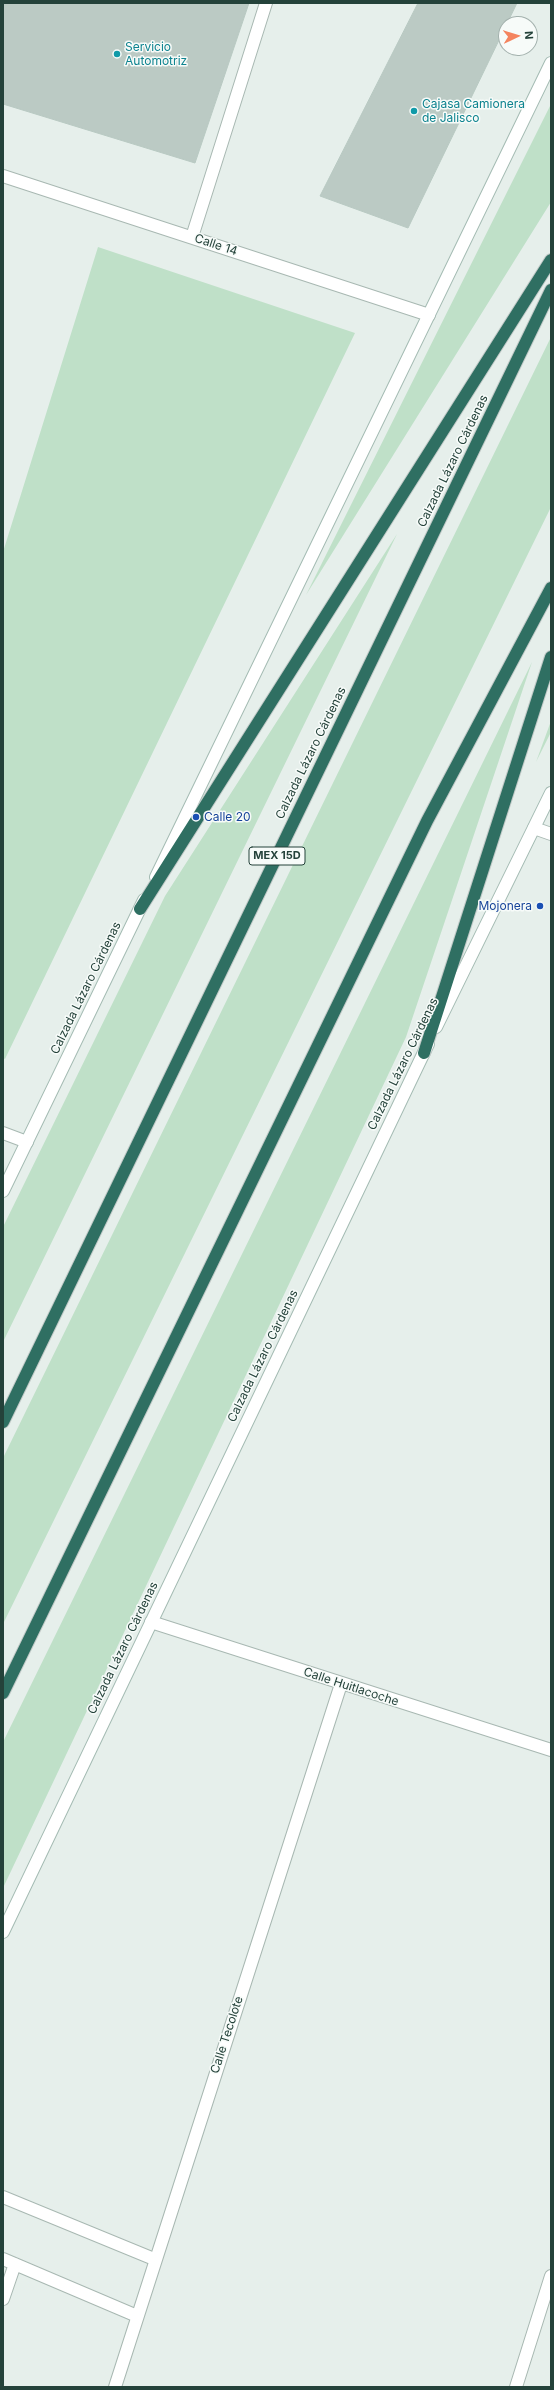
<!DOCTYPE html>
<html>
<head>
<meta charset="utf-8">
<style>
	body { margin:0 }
	#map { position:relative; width:554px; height:2390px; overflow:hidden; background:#e6efeb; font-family:Inter,sans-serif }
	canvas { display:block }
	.frame { position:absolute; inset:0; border:4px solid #24423a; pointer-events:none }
	.north { position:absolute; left:498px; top:16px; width:40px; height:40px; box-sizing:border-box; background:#f7fbf9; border:1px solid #a3b1ad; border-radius:50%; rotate:86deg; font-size:11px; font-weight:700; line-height:16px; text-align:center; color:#24423a }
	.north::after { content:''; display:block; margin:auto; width:14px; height:18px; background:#f4845f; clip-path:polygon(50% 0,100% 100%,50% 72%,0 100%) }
</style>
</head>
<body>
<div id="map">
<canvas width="554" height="2390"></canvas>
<div class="frame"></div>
<div class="north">N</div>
</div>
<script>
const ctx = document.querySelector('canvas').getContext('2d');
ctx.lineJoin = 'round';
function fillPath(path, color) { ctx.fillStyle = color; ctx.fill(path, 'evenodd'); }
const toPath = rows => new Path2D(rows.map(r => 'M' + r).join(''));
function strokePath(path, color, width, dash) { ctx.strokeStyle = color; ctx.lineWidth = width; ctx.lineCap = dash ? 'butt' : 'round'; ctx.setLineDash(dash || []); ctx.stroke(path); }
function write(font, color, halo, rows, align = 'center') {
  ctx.font = font + ' Inter,sans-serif'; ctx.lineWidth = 3; ctx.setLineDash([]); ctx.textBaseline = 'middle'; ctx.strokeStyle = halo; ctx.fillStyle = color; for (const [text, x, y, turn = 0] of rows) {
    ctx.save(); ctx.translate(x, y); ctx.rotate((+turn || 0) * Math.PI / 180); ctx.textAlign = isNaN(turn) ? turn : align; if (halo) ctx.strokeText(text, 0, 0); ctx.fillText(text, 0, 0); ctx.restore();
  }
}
const green = toPath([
	[551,104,551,202,306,595],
	[98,247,355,333,5,1059,3,1058,3,552],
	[551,337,551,507,3,1624,3,1458],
	[397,534,3,1342,3,1227,165,896],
	[532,662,406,1037,3,1888,3,1742],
	[551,721,551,732,536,762]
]);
const building = toPath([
	[3,3,249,3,195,163,3,104,3,3],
	[418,3,517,3,408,228,320,196,418,3]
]);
const lane = toPath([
	[192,237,266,3],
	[3,1133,27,1142],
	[3,2197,154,2259],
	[3,2259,137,2316],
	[3,2299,15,2264]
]);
const street = toPath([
	[3,176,429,315],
	[534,828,551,834],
	[151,1622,551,1750],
	[115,2387,341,1684],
	[516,2387,551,2276]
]);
const secondary = toPath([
	[156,877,551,63],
	[436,1027,551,793],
	[3,1191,144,900],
	[3,1932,428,1044]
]);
const highway = toPath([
	[140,909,551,260],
	[424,1053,551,657],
	[3,1422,551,290],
	[3,1693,427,821,551,588]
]);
const markers = [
	[117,54,4,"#0f9aa8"],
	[414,111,4,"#0f9aa8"],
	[196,817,4,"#1a4fb4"],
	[540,906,4,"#1a4fb4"]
];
const shields = [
	[277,856,56]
];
const shieldNames = [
	["MEX 15D",277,856]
];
const cultureNames = [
	["Servicio",125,47],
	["Automotriz",125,61],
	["Cajasa Camionera",422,104],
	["de Jalisco",422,118]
];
const streetNames = [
	["Calle 14",216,245,18],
	["Calzada Lázaro Cárdenas",453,461,-64],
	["Calzada Lázaro Cárdenas",311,753,-64],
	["Calzada Lázaro Cárdenas",86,988,-64],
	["Calzada Lázaro Cárdenas",403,1064,-64],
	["Calzada Lázaro Cárdenas",263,1356,-64],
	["Calzada Lázaro Cárdenas",123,1648,-64],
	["Calle Huitlacoche",351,1687,18],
	["Calle Tecolote",227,2035,-72]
];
const transitNames = [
	["Calle 20",204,817],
	["Mojonera",532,906,"right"]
];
fillPath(green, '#bfe0c8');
fillPath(building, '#bbcac4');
strokePath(building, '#b8c9c2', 1);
strokePath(lane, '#a8b8b2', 14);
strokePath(street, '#a8b8b2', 14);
strokePath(secondary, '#a4bbb3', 14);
strokePath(highway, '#c2cac8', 14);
strokePath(lane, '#fff', 12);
strokePath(street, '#fff', 12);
strokePath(secondary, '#fff', 12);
strokePath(highway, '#2f6f62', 12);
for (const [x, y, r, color] of markers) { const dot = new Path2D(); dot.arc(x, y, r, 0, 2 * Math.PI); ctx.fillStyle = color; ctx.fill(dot); strokePath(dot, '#f7fbf9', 1.5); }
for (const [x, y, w] of shields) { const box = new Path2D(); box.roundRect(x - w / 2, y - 9, w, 18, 3); ctx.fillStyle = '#f7fbf9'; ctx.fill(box); strokePath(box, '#24423a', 1); }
write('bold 11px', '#24423a', null, shieldNames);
write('12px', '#0d838f', '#f7fbf9', cultureNames, 'left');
write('12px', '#24423a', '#f7fbf9', streetNames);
write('12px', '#164399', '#f7fbf9', transitNames, 'left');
</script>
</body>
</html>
